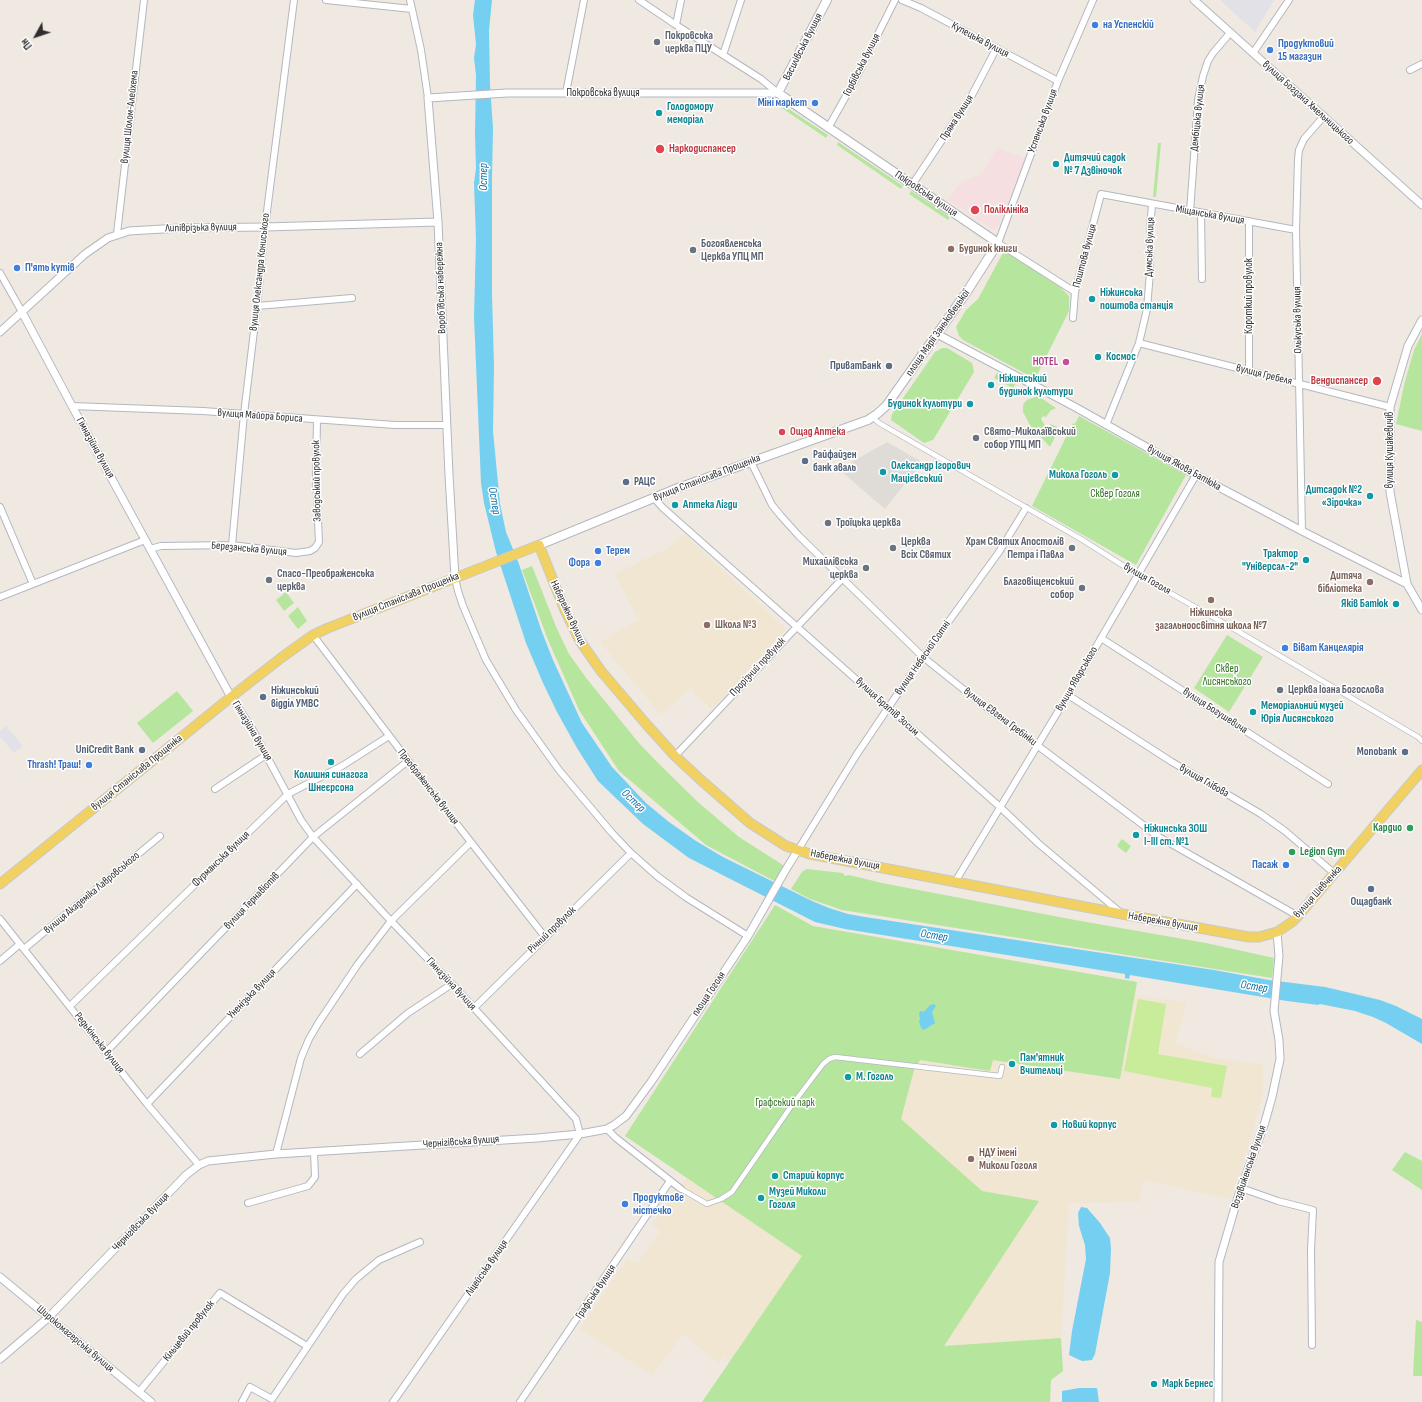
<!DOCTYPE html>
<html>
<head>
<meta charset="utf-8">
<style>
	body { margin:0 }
	#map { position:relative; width:1422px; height:1402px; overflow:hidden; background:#efe9e1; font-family:"Sofia Sans Condensed",sans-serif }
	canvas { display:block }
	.north { position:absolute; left:16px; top:16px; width:40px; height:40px; -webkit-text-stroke:3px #fff; paint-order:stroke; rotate:230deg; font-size:11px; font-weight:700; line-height:16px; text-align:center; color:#2e2e2e }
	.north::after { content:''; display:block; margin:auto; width:14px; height:18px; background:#2e2e2e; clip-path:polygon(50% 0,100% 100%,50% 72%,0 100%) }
</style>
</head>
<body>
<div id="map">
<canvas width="1422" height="1402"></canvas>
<div class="north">Пн</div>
</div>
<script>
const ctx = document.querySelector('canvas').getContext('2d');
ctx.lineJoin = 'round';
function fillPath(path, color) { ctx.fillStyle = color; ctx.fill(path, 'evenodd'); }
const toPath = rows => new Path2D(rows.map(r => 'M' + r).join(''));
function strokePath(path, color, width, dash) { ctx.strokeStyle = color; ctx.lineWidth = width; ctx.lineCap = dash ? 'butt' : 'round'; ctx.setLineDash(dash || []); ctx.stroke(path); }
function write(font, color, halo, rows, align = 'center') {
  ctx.font = font + ' "Sofia Sans Condensed",sans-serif'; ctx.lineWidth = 3; ctx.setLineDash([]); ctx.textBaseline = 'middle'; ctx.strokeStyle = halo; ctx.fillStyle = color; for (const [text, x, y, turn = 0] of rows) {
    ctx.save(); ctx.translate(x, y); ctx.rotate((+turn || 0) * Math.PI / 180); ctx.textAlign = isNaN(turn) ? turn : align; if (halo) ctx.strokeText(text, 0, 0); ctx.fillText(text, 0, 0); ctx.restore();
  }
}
const industrial = toPath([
	[1220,0,1274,0,1255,32],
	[6,726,23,746,14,753,0,737,0,731]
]);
const education = toPath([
	[684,534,786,629,711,710,691,688,661,715,600,642,639,620,615,574,668,548],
	[1131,994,1187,1003,1175,1043,1213,1058,1263,1064,1263,1093,1251,1139,1230,1199,1144,1180,1139,1202,1069,1203,1059,1374,992,1402,747,1375,724,1357,718,1363,683,1334,652,1375,580,1329,627,1259,638,1263,660,1231,652,1224,686,1178,751,1080]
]);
const medical = toPath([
	[997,148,1027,159,997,228,993,230,948,200,958,186,959,186,963,180,965,181,981,174]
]);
const green = toPath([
	[781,104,828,135,826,138,779,106],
	[838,142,903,186,901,189,837,145],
	[1158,143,1161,143,1156,197,1153,197],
	[911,191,950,217,948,220,909,194],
	[1004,251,1060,287,1069,296,1069,311,1036,377,1026,374,963,340,959,336,956,327,966,310,978,299],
	[1422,334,1422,431,1396,424,1404,385,1414,350],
	[942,348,947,348,972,363,974,372,933,440,924,443,891,420,892,414,935,352],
	[997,373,1016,383,1013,388,994,378],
	[1038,396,1056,408,1050,411,1046,417,1043,416,1041,419,1046,427,1049,427,1051,424,1059,428,1050,447,1030,425,1023,412,1023,406,1024,403,1027,400],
	[1079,416,1186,475,1136,565,1032,506,1073,423,1075,424],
	[532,566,557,629,569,654,587,679,638,742,657,762,699,803,739,837,786,867,776,882,706,845,619,771,579,710,548,640,522,570],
	[286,592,294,603,284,611,276,600],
	[298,607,307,621,298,629,288,616],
	[1227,635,1263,657,1229,712,1194,688],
	[177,691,193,711,153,743,137,723],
	[1122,839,1131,846,1126,853,1117,846],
	[807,869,843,873,845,876,849,875,882,883,1075,920,1206,943,1274,958,1272,978,842,910,810,899,791,889,800,875,803,871],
	[775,905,813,926,1137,982,1120,1079,993,1060,990,1071,920,1060,914,1070,901,1119,982,1191,1039,1201,944,1346,1061,1338,1063,1371,1051,1380,1050,1402,702,1402,802,1256,625,1136],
	[1405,1152,1422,1161,1422,1190,1392,1170],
	[1416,1320,1422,1322,1422,1376,1413,1376]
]);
const pitch = toPath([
	[1138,999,1166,1004,1158,1054,1227,1066,1221,1098,1211,1097,1212,1088,1124,1071]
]);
const plaza = toPath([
	[887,442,922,462,885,509,843,473,850,463]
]);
const water = toPath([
	[475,0,492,0,489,30,490,85,493,128,492,176,492,294,494,366,493,431,500,504,506,532,519,564,542,632,553,660,582,723,612,767,646,803,669,822,696,841,723,857,812,901,829,908,848,914,865,917,1214,970,1269,980,1325,987,1359,995,1380,1000,1396,1006,1422,1019,1422,1044,1386,1023,1373,1017,1355,1011,1320,1004,1318,1005,1287,1001,1130,975,1129,979,1125,978,1125,974,845,929,815,922,689,858,643,824,598,781,577,748,557,712,543,683,526,643,496,552,484,503,481,483,474,317,476,239,474,183,476,168,475,134,476,75,474,58,476,44,473,15],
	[934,1004,936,1006,932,1012,935,1023,924,1030,921,1028,919,1021,920,1019,919,1013,921,1011,924,1012,930,1005],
	[1081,1207,1087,1208,1100,1223,1110,1238,1111,1249,1110,1273,1095,1354,1092,1360,1082,1361,1069,1355,1072,1331,1086,1259,1085,1245,1079,1226,1078,1213],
	[1079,1388,1097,1388,1099,1402,1062,1402,1062,1391]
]);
const pedestrian = toPath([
	[872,417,879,423,1081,539,1138,575,1229,626,1418,737,1422,741],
	[681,1189,707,1204,721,1199,732,1192,792,1105,823,1064,829,1059,835,1057,1000,1076,1002,1067]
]);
const minor = toPath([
	[326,0,412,9],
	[410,0,421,50,428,98],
	[639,0,676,25,761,79,778,93],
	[902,0,921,8,1058,81],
	[676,25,681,0],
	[1253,53,1289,0],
	[723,55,741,0],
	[1410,70,1422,64],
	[566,93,584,0],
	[828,128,855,80,895,0],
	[912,185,972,95,996,49],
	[1190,212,1198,100,1203,76,1208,61,1213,53,1230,33],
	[1201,213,1202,279],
	[1249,221,1249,372],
	[117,234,144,0],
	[0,273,22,312],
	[1075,292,998,243,1058,81,1093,0],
	[257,306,352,298],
	[1073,318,1075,292,1101,194,1296,230],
	[1139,343,1390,407],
	[72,406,203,411,395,425,447,425],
	[1106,425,1139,343,1147,309,1150,272,1150,227,1152,205],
	[751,462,772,505,781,516,799,536,923,657,973,697,1159,837,1298,916],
	[654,498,663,508,1000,807,1039,844,1121,913],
	[0,507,33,584],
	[1302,531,1296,230,1298,159,1299,150,1304,139,1324,116],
	[232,545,244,414,257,306,265,227,294,0],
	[150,549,161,546,232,545,296,553,310,551,315,548,319,542,316,477,317,420],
	[455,578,458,591,463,606,486,660,516,710,559,770,612,833,631,853,657,876,687,898,748,936],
	[0,597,145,540],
	[313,635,431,791,545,937],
	[1101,638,1328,784],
	[1068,695,1172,762,1261,814,1285,831,1335,874],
	[231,697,250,725,301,820,313,837,391,921,452,984,576,1119,580,1134,393,1402],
	[675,756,843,578],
	[215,789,266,755],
	[798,850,857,754,888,708,923,657,999,552,1026,508],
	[955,882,1068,695,1196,475],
	[0,919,147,1104,199,1165],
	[24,949,160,836],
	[0,961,20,944],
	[70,1006,288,794,342,766,389,736],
	[474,1008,631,853],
	[106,1052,313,837,408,761],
	[360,1054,408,1013,452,984],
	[147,1104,357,884],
	[607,1129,616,1138,681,1189],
	[276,1154,301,1058,309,1039,319,1022,358,964,391,921,471,842],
	[1241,1188,1278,1201,1313,1210,1311,1250,1312,1345],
	[248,1203,308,1186,315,1177,314,1152],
	[139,1392,220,1293,307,1346],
	[242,1402,250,1387,272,1399,343,1294,356,1279,379,1260,420,1242],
	[520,1402,670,1181]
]);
const tertiary = toPath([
	[1194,0,1422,205],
	[22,312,72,406,231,697],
	[0,332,85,254,108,238,129,231,180,228,265,227,438,222],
	[937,334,1075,407,1196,475,1302,531,1407,584,1422,610],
	[455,578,449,475,438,222,428,98,507,93,778,93],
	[1407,584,1390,492,1390,407,1408,346,1422,320],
	[0,1277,151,1402],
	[0,1359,49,1317,186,1175,199,1165,208,1161,276,1154,537,1138,580,1134,607,1129,614,1125,626,1116,651,1082,748,936,785,871,798,850],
	[1218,1402,1219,1262,1238,1197,1265,1122,1272,1097,1280,1059,1279,1040,1274,1011,1279,956,1277,932]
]);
const secondary = toPath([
	[539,545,678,488,868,420,877,414,886,406,966,293,998,243,778,93,827,0]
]);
const primary = toPath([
	[0,884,231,697,281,658,313,635,328,628,539,545,564,608,580,641,601,671,647,725,675,756,702,781,750,823,786,846,810,854,1122,914,1249,937,1259,937,1277,932,1292,922,1298,916,1422,770]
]);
const markers = [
	[1095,25,4,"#3f7fe0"],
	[657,42,4,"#6b7280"],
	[1270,50,4,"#3f7fe0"],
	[815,103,4,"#3f7fe0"],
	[659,113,4,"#0f9aa8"],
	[660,149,5,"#e0444e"],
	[1056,164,4,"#0f9aa8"],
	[975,210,5,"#e0444e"],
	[951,249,4,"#8d6e63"],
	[693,250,4,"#6b7280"],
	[17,268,4,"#3f7fe0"],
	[1092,299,4,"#0f9aa8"],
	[1098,357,4,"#0f9aa8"],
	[1066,362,4,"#d1479c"],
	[889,366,4,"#5c6f8a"],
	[1377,381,5,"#e0444e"],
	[991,385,4,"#0f9aa8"],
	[970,404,4,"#0f9aa8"],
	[782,432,4,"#e0444e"],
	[976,438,4,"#6b7280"],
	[805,461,4,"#5c6f8a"],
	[883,472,4,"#0f9aa8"],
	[1115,475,4,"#0f9aa8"],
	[626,482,4,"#5c6f8a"],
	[1370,496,4,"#0f9aa8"],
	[675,505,4,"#0f9aa8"],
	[828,523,4,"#6b7280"],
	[893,548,4,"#6b7280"],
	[1072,548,4,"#6b7280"],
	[598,551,4,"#3f7fe0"],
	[1306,560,4,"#0f9aa8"],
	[598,563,4,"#3f7fe0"],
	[866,568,4,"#6b7280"],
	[269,580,4,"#6b7280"],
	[1370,582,4,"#8d6e63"],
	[1082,588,4,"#6b7280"],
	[1211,600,4,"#8d6e63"],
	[1396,604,4,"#0f9aa8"],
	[707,625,4,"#8d6e63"],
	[1285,648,4,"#3f7fe0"],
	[1280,690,4,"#6b7280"],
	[263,697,4,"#5c6f8a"],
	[1253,712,4,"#0f9aa8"],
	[142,750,4,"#5c6f8a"],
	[1405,752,4,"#5c6f8a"],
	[331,762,4,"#0f9aa8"],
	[89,765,4,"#3f7fe0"],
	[1410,828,4,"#2e9e5b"],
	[1136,835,4,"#0f9aa8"],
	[1292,852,4,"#2e9e5b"],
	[1286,865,4,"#3f7fe0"],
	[1371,889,4,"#5c6f8a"],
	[1012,1064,4,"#0f9aa8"],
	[848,1077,4,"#0f9aa8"],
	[1054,1125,4,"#0f9aa8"],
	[971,1159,4,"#8d6e63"],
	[775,1176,4,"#0f9aa8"],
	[761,1198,4,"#0f9aa8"],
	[625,1204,4,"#3f7fe0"],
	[1154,1384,4,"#0f9aa8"]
];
const shopNames = [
	["на Успенскій",1103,25],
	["Продуктовий",1278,44],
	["15 магазин",1278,57],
	["Міні маркет",807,103,"right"],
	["П'ять кутів",25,268],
	["Терем",606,551],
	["Фора",590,563,"right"],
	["Віват Канцелярія",1293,648],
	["Thrash! Траш!",81,765,"right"],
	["Пасаж",1278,865,"right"],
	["Продуктове",633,1198],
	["містечко",633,1211]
];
const worshipNames = [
	["Покровська",665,36],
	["церква ПЦУ",665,49],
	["Богоявленська",701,244],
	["Церква УПЦ МП",701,257],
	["Свято-Миколаївський",984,432],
	["собор УПЦ МП",984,445],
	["Троїцька церква",836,523],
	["Церква",901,542],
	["Всіх Святих",901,555],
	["Храм Святих Апостолів",1064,542,"right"],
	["Петра і Павла",1064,555,"right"],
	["Михайлівська",858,562,"right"],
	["церква",858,575,"right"],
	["Спасо-Преображенська",277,574],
	["церква",277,587],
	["Благовіщенський",1074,582,"right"],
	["собор",1074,595,"right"],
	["Церква Іоана Богослова",1288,690]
];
const streetNames = [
	["Купецька вулиця",980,40,28],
	["Василівська вулиця",803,47,-63],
	["Горбівська вулиця",862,65,-63],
	["Покровська вулиця",603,93],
	["вулиця Богдана Хмельницького",1308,103,42],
	["вулиця Шолом-Алейхема",130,117,-84],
	["Пряма вулиця",957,118,-57],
	["Дембіцька вулиця",1198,118,-84],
	["Успенська вулиця",1043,121,-70],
	["Покровська вулиця",926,194,34],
	["Міщанська вулиця",1210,215,10],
	["Липіврізька вулиця",201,228,-1],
	["Думська вулиця",1150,247,-88],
	["Поштова вулиця",1085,256,-75],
	["вулиця Олександра Кониського",260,272,-84],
	["Воробʼївська набережна",441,288,-92],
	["Короткий провулок",1249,296,-90],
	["Олькуська вулиця",1298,320,-91],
	["площа Марії Заньковецької",938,333,-55],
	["вулиця Гребеля",1264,375,14],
	["вулиця Майора Бориса",260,416,4],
	["Гімназійна вулиця",95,448,61],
	["вулиця Кушакевичів",1390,450,-90],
	["вулиця Якова Батюка",1184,468,29],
	["вулиця Станіслава Прощенка",707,478,-21],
	["Заводський провулок",317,481,-91],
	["Березанська вулиця",249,549,5],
	["вулиця Гоголя",1147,579,30],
	["вулиця Станіслава Прощенка",406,597,-22],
	["Набережна вулиця",568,613,65],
	["вулиця Небесної Сотні",923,658,-55],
	["Прорізний провулок",758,667,-47],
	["вулиця Яворського",1077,679,-60],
	["вулиця Братів Зосим",887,707,42],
	["вулиця Богушевича",1215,711,33],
	["вулиця Євгена Гребінки",1000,717,37],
	["Гімназійна вулиця",252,731,59],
	["вулиця Станіслава Прощенка",137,773,-39],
	["вулиця Глібова",1204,781,30],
	["Преображенська вулиця",428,787,52],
	["Фурманська вулиця",221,859,-44],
	["Набережна вулиця",845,860,11],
	["вулиця Шевченка",1318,892,-48],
	["вулиця Академіка Лавровського",92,893,-40],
	["вулиця Тернавіотів",252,901,-46],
	["Набережна вулиця",1163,922,10],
	["Річний провулок",552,930,-44],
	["Гімназійна вулиця",451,984,47],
	["Уненізька вулиця",252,994,-46],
	["площа Гоголя",709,994,-56],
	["Редькінська вулиця",99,1043,52],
	["Чернігівська вулиця",461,1142,-4],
	["Воздвиженська вулиця",1249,1167,-71],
	["Чернігівська вулиця",141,1222,-46],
	["Ліцейська вулиця",487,1268,-55],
	["Графська вулиця",596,1292,-56],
	["Кільцевий провулок",189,1331,-51],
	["Широкомагерська вулиця",75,1339,40]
];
const cultureNames = [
	["Голодомору",667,107],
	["меморіал",667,120],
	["Дитячий садок",1064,158],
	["№ 7 Дзвіночок",1064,171],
	["Ніжинська",1100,293],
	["поштова станція",1100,306],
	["Космос",1106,357],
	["Ніжинський",999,379],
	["будинок культури",999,392],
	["Будинок культури",962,404,"right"],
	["Олександр Ігорович",891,466],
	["Мацієвський",891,479],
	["Микола Гоголь",1107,475,"right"],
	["Дитсадок №2",1362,490,"right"],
	["«Зірочка»",1362,503,"right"],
	["Аптека Лігди",683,505],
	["Трактор",1298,554,"right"],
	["\"Універсал-2\"",1298,567,"right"],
	["Яків Батюк",1388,604,"right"],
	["Меморіальний музей",1261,706],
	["Юрія Лисянського",1261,719],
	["Колишня синагога",331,775,"center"],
	["Шнеєрсона",331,788,"center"],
	["Ніжинська ЗОШ",1144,829],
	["І-ІІІ ст. №1",1144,842],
	["Пам'ятник",1020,1058],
	["Вчительці",1020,1071],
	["М. Гоголь",856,1077],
	["Новий корпус",1062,1125],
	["Старий корпус",783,1176],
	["Музей Миколи",769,1192],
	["Гоголя",769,1205],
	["Марк Бернес",1162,1384]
];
const healthNames = [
	["Наркодиспансер",669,149],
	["Поліклініка",984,210],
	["Вендиспансер",1368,381,"right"],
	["Ощад Аптека",790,432]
];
const educationNames = [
	["Будинок книги",959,249],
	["Дитяча",1362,576,"right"],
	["бібліотека",1362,589,"right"],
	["Ніжинська",1211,613,"center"],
	["загальноосвітня школа №7",1211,626,"center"],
	["Школа №3",715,625],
	["НДУ імені",979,1153],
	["Миколи Гоголя",979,1166]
];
const hotelNames = [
	["HOTEL",1058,362]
];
const serviceNames = [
	["ПриватБанк",881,366],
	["Райфайзен",813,455,"left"],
	["банк аваль",813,468,"left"],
	["РАЦС",634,482,"left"],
	["Ніжинський",271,691,"left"],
	["відділ УМВС",271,704,"left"],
	["UniCredit Bank",134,750],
	["Monobank",1397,752],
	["Ощадбанк",1371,902,"center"]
];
const parkNames = [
	["Сквер Гоголя",1115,494],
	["Сквер",1227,669],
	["Лисянського",1227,682],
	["Графський парк",785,1103]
];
const leisureNames = [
	["Кардио",1402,828],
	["Legion Gym",1300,852,"left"]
];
const waterNames = [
	["Остер",484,177,-90],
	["Остер",494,501,80],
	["Остер",633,801,43],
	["Остер",934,936,9],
	["Остер",1254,987,9]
];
fillPath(industrial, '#e3e1e8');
fillPath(education, '#f0e6d1');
fillPath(medical, '#f5dfe0');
fillPath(green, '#b6e59e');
fillPath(pitch, '#c9ec9a');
fillPath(plaza, '#dfdcd8');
fillPath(water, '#75cff0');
strokePath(pedestrian, '#b4b7c1', 6);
strokePath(minor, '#b4b7c1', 8);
strokePath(tertiary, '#b4b7c1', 9);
strokePath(secondary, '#b4b7c1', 10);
strokePath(primary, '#c9c9c9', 11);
strokePath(pedestrian, '#fff', 4.5);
strokePath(minor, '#fff', 6);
strokePath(tertiary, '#fff', 7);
strokePath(secondary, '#fff', 8);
strokePath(primary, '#f2d163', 9);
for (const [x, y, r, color] of markers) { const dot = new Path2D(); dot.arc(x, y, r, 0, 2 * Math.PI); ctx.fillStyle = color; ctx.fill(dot); strokePath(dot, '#fff', 1.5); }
write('bold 11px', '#366cbe', '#fff', shopNames, 'left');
write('bold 11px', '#5b616d', '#fff', worshipNames, 'left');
write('11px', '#2e2e2e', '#fff', streetNames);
write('bold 11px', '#0d838f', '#fff', cultureNames, 'left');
write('bold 11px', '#be3a42', '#fff', healthNames, 'left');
write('bold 11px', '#785e54', '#fff', educationNames, 'left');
write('bold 11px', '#b23c85', '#fff', hotelNames, 'right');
write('bold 11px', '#4e5e75', '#fff', serviceNames, 'right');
write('11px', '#2c6e1b', '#fff', parkNames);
write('bold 11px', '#27864d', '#fff', leisureNames, 'right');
write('italic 12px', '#0d6fa3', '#fff', waterNames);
</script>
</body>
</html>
